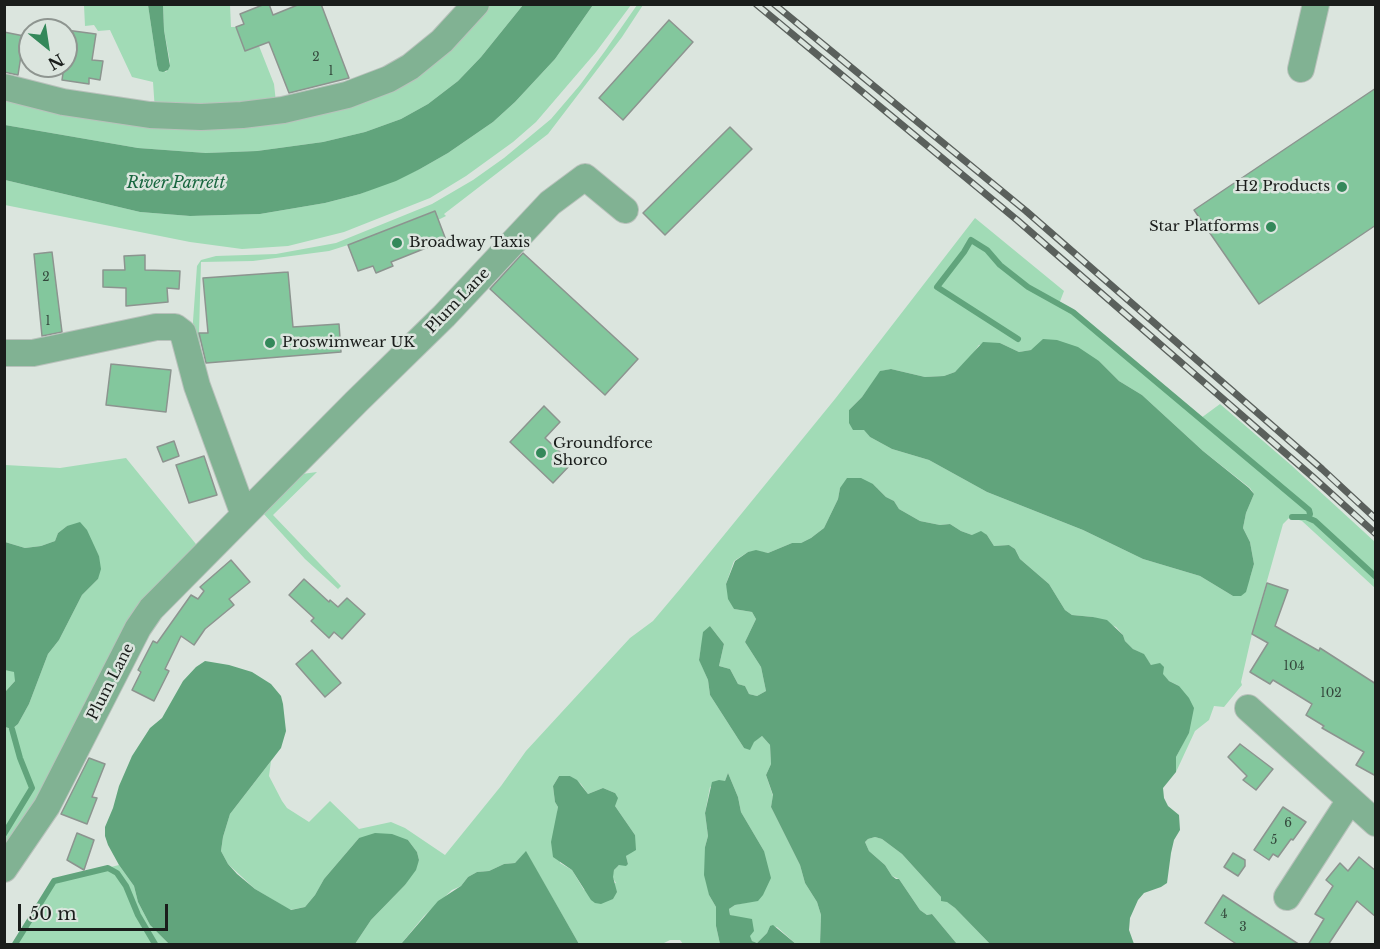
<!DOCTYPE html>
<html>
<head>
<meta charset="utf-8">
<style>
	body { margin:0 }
	#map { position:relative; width:1380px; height:949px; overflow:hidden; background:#dbe5de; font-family:"Libre Baskerville",serif }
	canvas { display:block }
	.frame { position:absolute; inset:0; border:6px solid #1a1d1b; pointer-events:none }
	.north { position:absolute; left:18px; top:18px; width:60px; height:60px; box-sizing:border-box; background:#dbe5de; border:2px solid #8e9590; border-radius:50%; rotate:150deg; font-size:16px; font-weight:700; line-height:24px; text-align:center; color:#1a1d1b }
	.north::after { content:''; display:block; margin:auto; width:21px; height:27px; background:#34885a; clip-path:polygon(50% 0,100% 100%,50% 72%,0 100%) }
	.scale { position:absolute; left:18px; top:904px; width:150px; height:27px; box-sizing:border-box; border:3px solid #1a1d1b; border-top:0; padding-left:8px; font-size:18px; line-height:21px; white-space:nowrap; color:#1a1d1b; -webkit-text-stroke:4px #dbe5de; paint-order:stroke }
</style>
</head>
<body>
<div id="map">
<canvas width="1380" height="949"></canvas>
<div class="frame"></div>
<div class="north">N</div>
<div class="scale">50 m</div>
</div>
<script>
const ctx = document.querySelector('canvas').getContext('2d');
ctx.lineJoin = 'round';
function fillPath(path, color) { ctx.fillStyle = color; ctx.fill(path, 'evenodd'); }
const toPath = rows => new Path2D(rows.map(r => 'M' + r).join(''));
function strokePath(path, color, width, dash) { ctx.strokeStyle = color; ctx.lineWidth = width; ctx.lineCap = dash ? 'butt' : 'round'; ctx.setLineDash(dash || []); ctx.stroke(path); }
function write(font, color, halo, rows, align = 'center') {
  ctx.font = font + ' "Libre Baskerville",serif'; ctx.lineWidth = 5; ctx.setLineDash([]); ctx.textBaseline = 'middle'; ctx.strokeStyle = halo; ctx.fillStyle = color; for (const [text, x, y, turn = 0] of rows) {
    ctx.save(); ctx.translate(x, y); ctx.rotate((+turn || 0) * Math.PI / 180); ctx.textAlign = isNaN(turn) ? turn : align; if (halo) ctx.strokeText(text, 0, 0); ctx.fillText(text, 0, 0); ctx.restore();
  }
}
const green = toPath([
	[84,5,148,5,157,65,166,72,169,68,170,62,164,30,163,5,230,5,231,27,236,27,245,51,259,46,274,84,276,102,155,111,153,82,132,77,110,30,98,31,94,25,85,26],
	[481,5,523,5,481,57,458,81,428,104,401,119,365,132,323,142,257,151,206,153,138,148,5,125,4,92,95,113,339,104],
	[593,5,631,5,596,52,536,122,513,142,466,176,430,198,344,232,288,246,242,249,190,242,5,205,5,180,140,212,190,216,260,214,325,203,360,194,420,169,448,153,493,122,515,102,555,59],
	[637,5,643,5,622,37,548,134,444,214,446,216,438,220,434,211,348,245,329,251,253,261,201,262,199,333,202,363,192,335,197,266,201,260,216,256,276,254,336,243,432,204,473,180,504,158,551,119,580,85,605,51],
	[975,218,1064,291,1059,304,1073,312,1201,418,1220,404,1291,465,1375,542,1375,588,1302,521,1290,517,1283,524,1252,634,1241,682,1242,685,1224,707,1214,706,1209,720,1195,731,1176,772,1176,757,1189,732,1179,686,1169,681,1151,665,1143,654,1133,649,1125,641,1123,635,1116,627,1093,617,1072,615,1065,610,1049,584,1020,559,1015,549,1009,545,994,546,987,535,972,535,961,531,950,524,940,525,920,521,899,509,894,501,886,497,873,484,840,488,838,499,824,528,811,538,801,543,792,543,768,553,756,551,748,552,734,561,726,584,734,609,752,612,756,619,745,642,761,667,766,691,757,696,749,694,745,686,738,684,730,669,719,666,724,644,710,626,701,648,699,659,708,680,710,695,744,748,762,736,770,745,771,764,766,775,773,796,771,807,800,865,805,883,817,902,821,915,820,944,796,944,777,927,770,926,767,933,757,943,752,941,739,918,730,915,729,909,735,905,758,900,764,851,741,812,738,797,728,773,725,781,710,787,705,813,708,836,705,847,709,895,716,907,716,926,720,944,683,944,680,940,670,940,662,944,579,944,526,852,515,863,504,864,489,871,477,872,468,877,461,886,452,890,424,916,401,944,355,944,371,920,405,885,419,860,417,852,408,840,359,838,324,879,315,895,305,907,290,910,255,889,228,864,221,851,223,837,230,814,271,761,269,776,282,801,287,808,309,822,330,801,359,829,391,822,405,828,445,855,501,786,526,751,630,638,653,621,680,589,835,399],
	[1000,343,1019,352,1031,350,1099,361,1119,381,1142,395,1203,451,1250,488,1254,494,1246,513,1243,528,1250,542,1254,564,1250,578,1233,596,1200,576,1143,559,1083,530,987,492,929,460,892,449,870,437,849,410,862,397,881,371,891,369,925,377,944,376,955,372,970,358,979,345],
	[559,776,570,776,581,784,588,794,603,788,615,793,615,806,635,835,631,852,626,856,628,864,619,865,614,870,612,877,616,883,584,890,572,870,560,863,556,822,558,807,555,802,553,786],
	[126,458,200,549,134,610,92,706,5,855,5,727,12,729,18,724,29,704,48,654,59,640,82,595,98,579,99,556,92,543,67,526,58,533,55,541,41,546,25,548,5,542,5,465,60,468],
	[317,472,273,515,341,586,338,589,350,600,305,559,262,512,302,474],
	[6,669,15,672,15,681,5,692,5,670],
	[875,837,882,839,902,854,941,897,955,908,990,944,957,944,932,914,927,915,920,910,899,879,892,876,885,865,869,851,865,842,868,839],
	[119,865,134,886,138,902,150,925,169,944,15,944,54,881]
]);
const water = toPath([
	[148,5,163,5,164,30,170,66,168,70,163,72,159,71,157,65],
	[523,5,593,5,555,59,515,102,493,122,448,153,420,169,396,181,360,194,325,203,260,214,190,216,140,212,5,180,5,125,138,148,206,153,257,151,323,142,365,132,401,119,428,104,458,81,481,57],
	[1043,339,1057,340,1078,347,1099,361,1119,381,1142,395,1203,451,1249,488,1254,494,1246,513,1243,528,1250,542,1254,564,1246,592,1241,596,1233,596,1200,576,1143,559,1083,530,987,492,929,460,892,449,870,437,864,430,853,430,849,423,849,410,862,397,880,371,891,369,925,377,944,376,955,372,983,342,1000,343,1019,352,1031,350],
	[847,478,861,478,873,484,886,497,894,501,899,509,920,521,940,525,950,524,961,531,972,535,981,531,987,535,994,546,1009,545,1015,549,1020,559,1049,584,1065,610,1072,615,1093,617,1107,620,1123,635,1125,641,1133,649,1144,654,1151,665,1160,663,1164,667,1163,674,1169,681,1179,686,1189,698,1194,708,1189,733,1176,757,1176,772,1163,788,1164,798,1168,806,1179,815,1180,830,1174,840,1171,853,1167,883,1161,887,1144,893,1138,900,1130,918,1129,930,1134,944,990,944,955,908,947,902,941,901,941,897,902,854,882,839,875,837,868,839,865,842,869,851,885,865,892,876,896,879,899,879,920,910,927,915,932,914,957,944,820,944,821,915,817,902,805,883,800,865,771,807,773,795,766,775,771,764,770,745,762,736,754,742,750,750,744,748,710,695,708,680,699,660,703,632,710,626,724,644,719,666,730,669,738,684,745,686,749,694,757,696,766,691,761,667,745,642,756,619,752,612,734,609,728,599,726,584,735,561,748,552,756,550,768,553,792,543,801,543,811,538,824,528,838,499,840,488],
	[80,522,87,530,99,556,101,569,98,579,82,595,59,640,48,654,29,704,18,724,12,729,5,727,5,692,15,681,14,672,5,670,5,542,25,548,41,546,55,541,58,533,67,526],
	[205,661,229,665,252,672,271,684,281,696,283,704,286,731,281,748,230,814,223,837,221,851,228,864,237,874,255,889,291,910,305,907,315,895,324,879,359,838,375,833,392,834,408,840,417,852,419,860,416,870,405,885,371,920,355,944,169,944,150,925,138,902,134,886,119,865,108,845,105,836,105,827,113,808,119,786,132,756,150,728,162,718,183,681,196,667],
	[728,773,738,797,741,812,764,851,771,878,763,895,758,901,735,905,729,909,730,915,752,919,754,931,750,936,752,941,757,943,767,933,770,926,773,925,796,944,720,944,716,926,716,907,709,895,704,875,705,847,708,836,705,813,712,782,719,780,725,781],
	[559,776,570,776,577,780,588,794,603,788,615,793,618,798,615,806,635,835,636,850,626,856,628,864,626,866,619,865,614,870,613,877,617,892,613,899,601,904,595,903,591,900,572,870,553,857,551,842,558,807,555,802,553,786],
	[526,851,579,944,401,944,438,901,461,886,468,877,477,872,489,871,504,864,515,863]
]);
const stream = toPath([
	[1018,339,937,287,964,252,971,240,987,250,1000,265,1028,287,1073,312,1309,510,1310,514],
	[1292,517,1306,517,1315,521,1376,577],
	[4,834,32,788,20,758,12,729],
	[15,944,54,881,108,868,117,873,126,886,138,915,155,944]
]);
const building = toPath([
	[265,4,269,4,273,15,300,4,321,4,349,78,289,93,269,42,245,51,236,27,244,24,240,14,265,4],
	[669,20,693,42,623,120,599,98,669,20],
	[66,30,96,34,92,60,103,61,100,80,89,78,89,84,62,80,64,66,66,66,66,30],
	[4,32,24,36,18,75,4,72,4,32],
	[1376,88,1376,225,1259,304,1194,210,1376,88],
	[730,127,752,149,665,235,643,213,730,127],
	[435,211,446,240,391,262,393,266,376,273,373,266,358,271,348,245,435,211],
	[52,252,62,332,42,336,34,254,52,252],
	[523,253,638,359,605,395,490,289,523,253],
	[145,255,145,270,180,271,179,289,167,288,168,302,126,306,126,288,103,287,103,270,125,270,124,256,145,255],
	[288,272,293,327,339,324,341,352,206,363,199,333,208,333,203,278,288,272],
	[111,364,171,370,166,412,106,405,111,364],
	[544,406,560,422,545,438,572,463,553,483,510,442,544,406],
	[174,441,179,456,163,462,157,447,174,441],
	[204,456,217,495,189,503,176,465,204,456],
	[231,560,250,582,229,599,234,605,205,629,194,645,181,636,165,669,169,671,154,701,132,690,141,672,138,670,153,641,157,643,191,595,198,599,204,591,200,587,231,560],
	[304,579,329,602,330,600,338,607,347,598,365,614,342,639,334,632,329,638,311,621,314,618,289,595,304,579],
	[1267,583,1288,590,1275,626,1319,651,1320,648,1376,684,1376,776,1356,765,1364,752,1322,728,1324,726,1306,715,1312,704,1273,680,1270,684,1250,672,1268,643,1252,634,1267,583],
	[312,650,341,683,325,697,296,664,312,650],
	[1240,744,1273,769,1256,790,1243,780,1247,776,1228,757,1240,744],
	[89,758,105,764,92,797,97,798,87,824,61,814,89,758],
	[1283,807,1306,822,1293,840,1291,839,1278,857,1273,854,1269,860,1254,850,1283,807],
	[77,833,94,840,84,870,67,860,77,833],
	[1233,853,1245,860,1245,866,1238,876,1224,867,1233,853],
	[1359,857,1376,871,1376,917,1357,901,1328,945,1308,945,1324,919,1315,914,1333,886,1326,880,1340,863,1348,871,1359,857],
	[1223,895,1255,916,1300,945,1238,945,1205,923,1223,895]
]);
const minor = toPath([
	[1301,69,1316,4],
	[4,87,63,102,150,115,201,117,242,115,283,110,347,95,389,79,410,67,442,41,476,4],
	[4,353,33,353,156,327,175,327,183,333,197,386,244,515],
	[1248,708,1376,823],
	[4,869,47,806,138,628,151,609,356,402,444,316,550,203,585,177,625,210],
	[1287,897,1350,800]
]);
const rail = toPath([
	[756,4,1017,220,1314,478,1376,534],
	[774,4,1026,211,1322,469,1376,519]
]);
const markers = [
	[1342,187,6,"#34885a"],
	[1271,227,6,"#34885a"],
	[397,243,6,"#34885a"],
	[270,343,6,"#34885a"],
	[541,453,6,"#34885a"]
];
const numberNames = [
	["2",316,58],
	["1",331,72],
	["2",46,278],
	["1",48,322],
	["104",1294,667],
	["102",1331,694],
	["6",1288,824],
	["5",1274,841],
	["4",1224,915],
	["3",1243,928]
];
const poiNames = [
	["H2 Products",1330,187,"right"],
	["Star Platforms",1259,227,"right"],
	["Broadway Taxis",409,243],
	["Proswimwear UK",282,343],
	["Groundforce",553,444],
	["Shorco",553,461]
];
const streetNames = [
	["Plum Lane",458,301,-46],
	["Plum Lane",111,682,-63]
];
const waterNames = [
	["River Parrett",176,183]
];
fillPath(green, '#a1dbb6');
fillPath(water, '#61a47c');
strokePath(stream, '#61a47c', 6);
fillPath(building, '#83c79d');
strokePath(building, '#8c948f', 1.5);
strokePath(minor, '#b8c1bb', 28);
strokePath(minor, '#81b293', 26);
strokePath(rail, '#5a605c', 7);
strokePath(rail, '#dbe5de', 4.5, [14]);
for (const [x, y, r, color] of markers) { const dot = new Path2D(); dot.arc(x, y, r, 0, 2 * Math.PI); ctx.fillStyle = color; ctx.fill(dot); strokePath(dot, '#dbe5de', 2); }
write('12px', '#34483c', null, numberNames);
write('15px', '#1a1d1b', '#dbe5de', poiNames, 'left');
write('15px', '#1a1d1b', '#dbe5de', streetNames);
write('italic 16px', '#18663f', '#dbe5de', waterNames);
</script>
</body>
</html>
